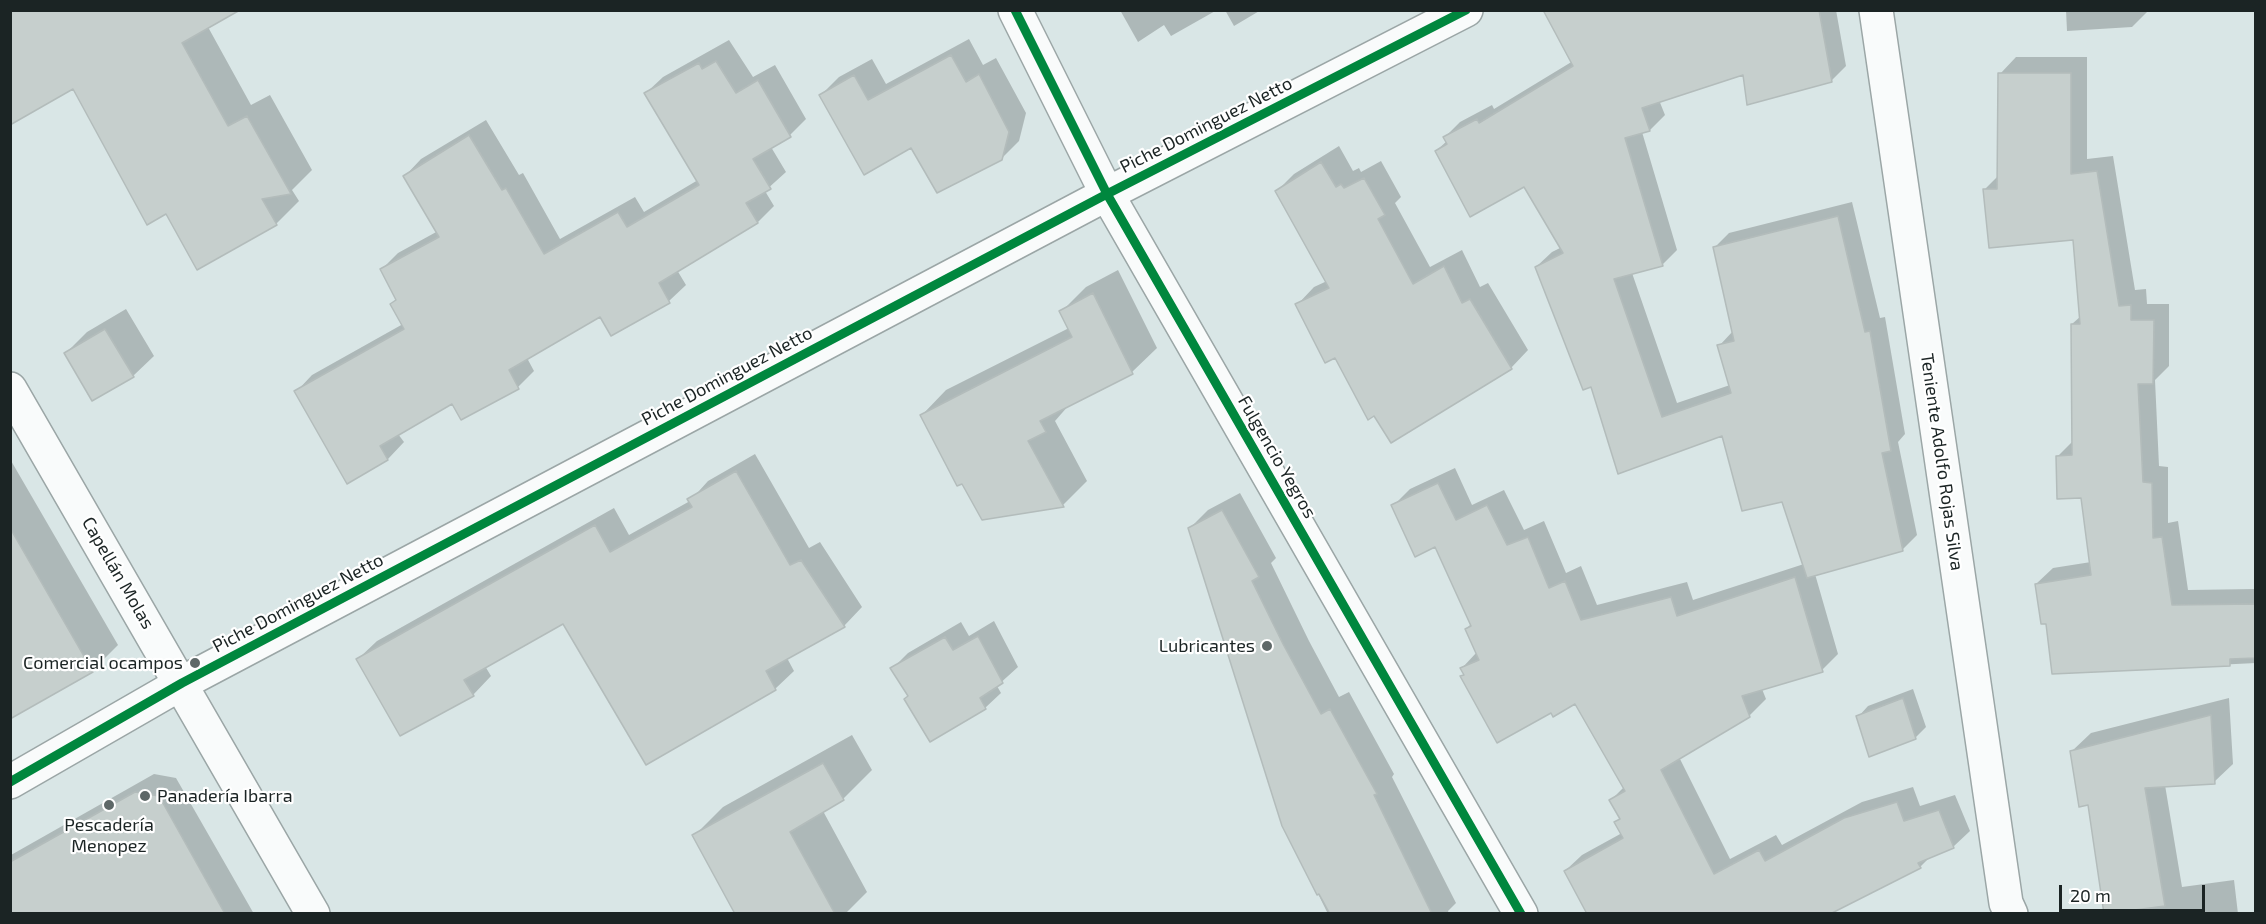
<!DOCTYPE html>
<html>
<head>
<meta charset="utf-8">
<style>
	body { margin:0 }
	#map { position:relative; width:2266px; height:924px; overflow:hidden; background:#d9e6e6; font-family:"Exo 2",sans-serif }
	canvas { display:block }
	.frame { position:absolute; inset:0; border:12px solid #1b2424; pointer-events:none }
	.scale { position:absolute; left:2059px; top:885px; width:146px; height:27px; box-sizing:border-box; border:3px solid #1b2424; border-top:0; padding-left:8px; font-size:18px; line-height:21px; white-space:nowrap; color:#1b2424; -webkit-text-stroke:4px #fff; paint-order:stroke }
</style>
</head>
<body>
<div id="map">
<canvas width="2266" height="924"></canvas>
<div class="frame"></div>
<div class="scale">20 m</div>
</div>
<script>
const ctx = document.querySelector('canvas').getContext('2d');
ctx.lineJoin = 'round';
function fillPath(path, color) { ctx.fillStyle = color; ctx.fill(path, 'evenodd'); }
const toPath = rows => new Path2D(rows.map(r => 'M' + r).join(''));
function strokePath(path, color, width, dash) { ctx.strokeStyle = color; ctx.lineWidth = width; ctx.lineCap = dash ? 'butt' : 'round'; ctx.setLineDash(dash || []); ctx.stroke(path); }
function write(font, color, halo, rows, align = 'center') {
  ctx.font = font + ' "Exo 2",sans-serif'; ctx.lineWidth = 4.5; ctx.setLineDash([]); ctx.textBaseline = 'middle'; ctx.strokeStyle = halo; ctx.fillStyle = color; for (const [text, x, y, turn = 0] of rows) {
    ctx.save(); ctx.translate(x, y); ctx.rotate((+turn || 0) * Math.PI / 180); ctx.textAlign = isNaN(turn) ? turn : align; if (halo) ctx.strokeText(text, 0, 0); ctx.fillText(text, 0, 0); ctx.restore();
  }
}
const shadow = toPath([
	[10,10,208,27,251,105,270,95,312,170,292,190,299,201,276,224,167,212,73,87],
	[1120,10,1217,10,1171,36,1164,25,1138,42],
	[1225,10,1261,10,1234,26],
	[1545,10,1836,10,1846,66,1831,81,1744,73,1659,100,1665,115,1650,130,1642,132,1677,250,1662,265,1632,273,1677,403,1730,385,1719,346,1733,331,1714,248,1729,233,1852,202,1880,318,1885,317,1905,434,1898,442,1917,535,1902,550,1815,574,1838,654,1822,670,1762,689,1766,699,1749,716,1679,757,1730,859,1776,835,1782,845,1862,802,1913,787,1920,806,1955,795,1970,831,1953,847,1931,856,1920,867,1827,914,1565,871,1582,855,1622,833,1616,822,1621,818,1611,800,1624,787,1576,702,1462,677,1465,674,1462,668,1477,652,1466,629,1471,624,1436,545,1393,506,1410,489,1455,468,1472,505,1504,490,1524,530,1544,521,1566,573,1581,566,1597,605,1687,582,1693,600,1804,564,1783,501,1723,434,1619,472,1592,385,1536,267,1552,252,1562,247,1524,185,1436,151,1447,141,1445,137,1460,122,1492,105,1494,109,1573,61],
	[2066,10,2149,10,2132,27,2067,31],
	[969,39,983,65,996,58,1026,113,1019,141,1001,159,911,146,821,95,839,77,872,59,886,84],
	[729,40,753,77,775,65,806,119,790,135,771,147,786,172,765,191,774,206,758,222,677,270,686,285,669,301,612,334,601,315,527,358,534,371,518,387,453,402,398,434,404,442,388,459,348,482,296,392,312,375,403,324,392,304,397,298,382,269,398,253,438,231,405,176,421,159,486,120,519,175,523,173,560,239,635,197,644,212,698,180,646,93,663,77],
	[2016,57,2087,57,2087,159,2113,156,2135,290,2146,289,2147,304,2169,304,2169,366,2155,380,2159,466,2168,467,2168,523,2178,521,2188,590,2256,589,2256,663,2054,673,2047,623,2036,584,2053,568,2091,562,2082,496,2058,456,2074,440,2072,324,2081,316,2075,238,1984,190,1999,175,2000,74],
	[1339,146,1353,171,1359,168,1361,172,1381,161,1401,197,1395,203,1430,267,1462,250,1480,287,1488,283,1528,350,1511,368,1336,356,1297,305,1314,287,1327,281,1277,191,1294,174],
	[1118,270,1157,348,1132,372,1069,405,1055,421,1087,481,1063,505,962,482,922,415,946,390,1069,328,1061,312,1086,287],
	[126,309,154,356,133,376,66,353,87,332],
	[755,454,809,548,820,542,862,607,844,626,787,658,794,671,775,689,563,622,485,666,491,676,473,695,358,659,377,641,614,508,629,535,690,501,708,481],
	[10,459,118,645,92,671,10,717],
	[1240,493,1276,558,1271,563,1309,641,1339,697,1349,692,1394,774,1392,777,1456,903,1448,911,1449,914,1328,914,1284,825,1190,528,1208,510],
	[994,621,1018,667,997,686,1001,693,985,708,909,696,892,669,908,653,961,622,969,636],
	[1913,689,1926,727,1915,738,1858,717,1868,706],
	[2229,698,2233,764,2214,782,2165,785,2182,887,2234,880,2238,914,2133,914,2089,804,2072,751,2091,733],
	[852,735,872,770,843,799,823,811,867,892,845,914,737,914,694,836,723,807],
	[154,774,176,778,254,914,10,914,11,855]
]);
const building = toPath([
	[10,10,240,10,182,43,228,126,247,116,291,194,262,199,277,225,197,270,166,214,147,225,73,89,10,125,10,10],
	[1543,10,1819,10,1832,82,1747,105,1743,75,1642,108,1650,131,1625,138,1663,266,1614,279,1662,417,1731,393,1717,345,1734,341,1713,247,1838,216,1865,332,1870,331,1891,451,1882,453,1903,551,1807,578,1782,502,1742,511,1722,436,1618,474,1591,387,1583,390,1535,267,1563,253,1524,187,1470,217,1435,151,1447,144,1443,137,1477,119,1479,123,1573,66,1543,10],
	[951,55,966,82,979,74,1009,132,1002,160,937,193,911,148,864,175,819,95,854,75,868,100,951,55],
	[716,61,736,93,758,80,791,137,753,159,771,189,746,203,758,223,659,283,670,303,611,336,600,317,509,370,519,389,461,420,452,404,380,446,388,460,347,484,294,391,404,329,390,304,396,300,380,269,439,237,403,176,469,135,502,190,506,188,544,254,618,212,627,227,699,185,644,93,699,63,702,69,716,61],
	[1998,73,2071,73,2071,174,2097,171,2119,306,2131,305,2131,320,2154,320,2153,384,2138,384,2143,482,2152,483,2153,538,2162,537,2172,605,2256,604,2256,658,2230,659,2230,666,2052,674,2046,624,2041,624,2035,584,2091,575,2081,498,2057,499,2056,456,2072,455,2071,324,2080,324,2073,240,1989,248,1983,189,1997,189,1998,73],
	[1321,162,1336,187,1341,184,1344,188,1364,178,1385,215,1378,219,1413,284,1444,266,1462,303,1470,299,1512,369,1391,443,1374,416,1368,420,1335,358,1325,363,1295,304,1329,288,1275,191,1321,162],
	[1093,293,1133,374,1040,421,1046,432,1028,441,1064,507,982,520,962,484,957,486,920,415,1072,337,1059,311,1093,293],
	[105,329,134,377,92,401,64,353,105,329],
	[736,471,790,565,801,560,845,627,766,671,776,690,646,765,563,624,464,680,474,696,400,736,356,659,595,525,610,552,692,507,687,499,736,471],
	[1438,483,1456,520,1487,505,1507,545,1528,537,1549,588,1565,581,1581,620,1671,597,1677,616,1795,577,1823,672,1742,696,1750,717,1661,770,1714,874,1759,850,1765,861,1844,818,1897,802,1904,821,1939,810,1954,848,1918,863,1921,868,1830,914,1587,914,1564,871,1623,838,1614,822,1620,819,1609,800,1625,791,1575,704,1553,717,1551,713,1497,743,1460,676,1464,675,1460,668,1479,660,1465,629,1471,626,1435,547,1415,557,1391,505,1438,483],
	[1222,510,1259,577,1252,581,1283,644,1321,714,1330,709,1377,794,1374,795,1432,914,1330,914,1319,894,1317,895,1282,826,1188,528,1222,510],
	[10,528,93,672,10,719,10,528],
	[978,636,1003,683,980,698,986,709,930,742,904,699,908,696,890,668,945,637,953,650,978,636],
	[1903,698,1916,739,1869,757,1856,716,1903,698],
	[2211,715,2215,784,2145,788,2165,906,2104,914,2088,805,2079,807,2070,751,2211,715],
	[823,763,844,800,790,832,835,914,735,914,692,835,823,763],
	[135,792,159,796,225,914,10,914,10,862,135,792]
]);
const street = toPath([
	[1015,10,1107,194,1521,914],
	[1876,10,2006,903,2011,914],
	[10,389,313,914],
	[10,782,182,683,1107,194,1466,10]
]);
const cycleway = toPath([
	[1015,10,1107,194,1521,914],
	[10,782,182,683,1107,194,1466,10]
]);
const markers = [
	[1267,646,6,"#5e6868"],
	[195,663,6,"#5e6868"],
	[145,796,6,"#5e6868"],
	[109,805,6,"#5e6868"]
];
const streetNames = [
	["Piche Dominguez Netto",1206,125,-27],
	["Piche Dominguez Netto",727,376,-28],
	["Fulgencio Yegros",1277,457,60],
	["Teniente Adolfo Rojas Silva",1942,462,82],
	["Capellán Molas",118,573,60],
	["Piche Dominguez Netto",298,603,-28]
];
const poiNames = [
	["Lubricantes",1255,646],
	["Comercial ocampos",183,663],
	["Panadería Ibarra",157,796,"left"],
	["Pescadería",109,825,"center"],
	["Menopez",109,846,"center"]
];
fillPath(shadow, '#0003');
fillPath(building, '#c6cfcd');
strokePath(building, '#b3bcbb', 1.5);
strokePath(street, '#9ba6a6', 36);
strokePath(street, '#f9fbfb', 33);
strokePath(cycleway, '#00873e', 9);
for (const [x, y, r, color] of markers) { const dot = new Path2D(); dot.arc(x, y, r, 0, 2 * Math.PI); ctx.fillStyle = color; ctx.fill(dot); strokePath(dot, '#fff', 2); }
write('18px', '#1b2424', '#fff', streetNames);
write('18px', '#1b2424', '#fff', poiNames, 'right');
</script>
</body>
</html>
